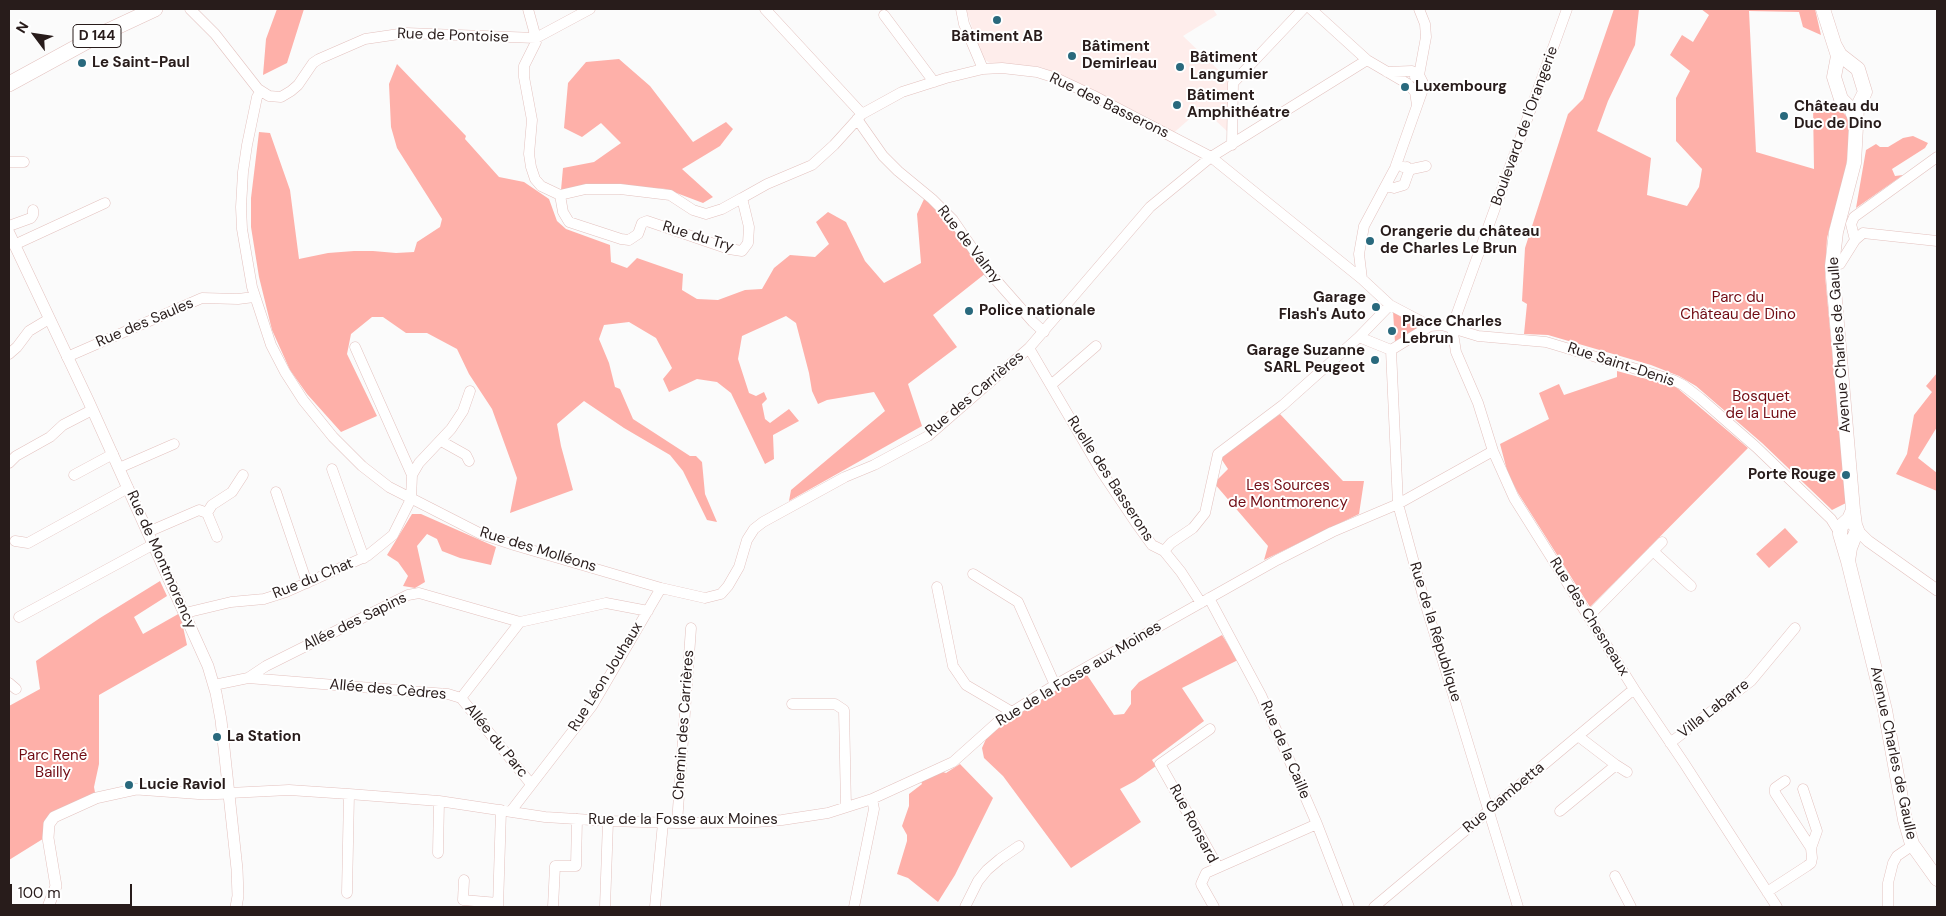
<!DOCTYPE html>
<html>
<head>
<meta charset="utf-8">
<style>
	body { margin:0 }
	#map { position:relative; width:1946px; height:916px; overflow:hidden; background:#fbfbfb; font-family:"DM Sans",sans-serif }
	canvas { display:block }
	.frame { position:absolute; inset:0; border:10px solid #281c1b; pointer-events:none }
	.north { position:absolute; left:10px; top:10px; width:50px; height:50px; -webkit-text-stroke:4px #fff; paint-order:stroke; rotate:301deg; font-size:14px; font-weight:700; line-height:20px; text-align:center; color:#281c1b }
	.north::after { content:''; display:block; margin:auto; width:18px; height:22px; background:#281c1b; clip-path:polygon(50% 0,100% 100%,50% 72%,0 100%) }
	.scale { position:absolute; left:10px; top:884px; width:122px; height:22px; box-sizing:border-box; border:2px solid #281c1b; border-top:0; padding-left:6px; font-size:15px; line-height:18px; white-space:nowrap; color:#281c1b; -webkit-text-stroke:4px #fff; paint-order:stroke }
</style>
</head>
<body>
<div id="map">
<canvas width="1946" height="916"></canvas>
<div class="frame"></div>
<div class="north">N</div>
<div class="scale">100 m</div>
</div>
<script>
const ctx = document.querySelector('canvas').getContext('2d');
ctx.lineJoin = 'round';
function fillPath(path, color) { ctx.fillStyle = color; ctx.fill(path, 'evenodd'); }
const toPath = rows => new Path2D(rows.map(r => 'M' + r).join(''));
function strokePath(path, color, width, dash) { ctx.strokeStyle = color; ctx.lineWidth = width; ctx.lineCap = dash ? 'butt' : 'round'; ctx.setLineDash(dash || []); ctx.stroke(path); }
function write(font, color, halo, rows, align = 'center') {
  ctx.font = font + ' "DM Sans",sans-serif'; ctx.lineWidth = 4; ctx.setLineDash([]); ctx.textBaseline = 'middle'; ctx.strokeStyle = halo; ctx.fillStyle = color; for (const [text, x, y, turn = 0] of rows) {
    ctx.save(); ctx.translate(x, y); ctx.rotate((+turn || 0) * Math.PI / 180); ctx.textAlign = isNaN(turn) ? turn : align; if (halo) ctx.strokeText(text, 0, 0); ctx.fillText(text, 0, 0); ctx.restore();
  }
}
const built = toPath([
	[966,9,1213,9,1217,15,1183,36,1229,80,1228,82,1229,87,1229,133,1202,108,1170,136,1152,127,1153,120,1065,76,1040,67,990,63,982,58]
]);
const green = toPath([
	[277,9,304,9,287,63,263,75,266,39],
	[1614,9,1639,9,1635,45,1608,101,1597,131,1651,158,1647,195,1687,206,1699,187,1702,169,1676,141,1676,98,1690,71,1670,55,1682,35,1693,42,1709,15,1701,9,1815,9,1821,35,1803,27,1799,12,1749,11,1756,152,1814,169,1813,105,1834,103,1848,118,1850,141,1845,172,1827,238,1825,275,1846,503,1832,510,1762,443,1696,386,1679,376,1651,365,1548,335,1524,334,1527,304,1522,301,1525,248,1568,114,1583,99],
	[619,59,650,86,693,142,726,122,733,129,720,146,682,169,713,197,703,203,666,189,601,184,561,190,563,168,594,162,621,143,601,123,582,137,564,128,568,83,586,62],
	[397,64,466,136,465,139,499,177,524,182,549,199,557,221,566,229,610,245,611,262,627,268,637,258,683,274,682,290,697,299,718,300,745,290,762,289,774,268,790,255,815,257,829,244,816,222,828,212,846,222,865,261,884,283,921,263,917,214,925,197,947,219,986,273,933,315,957,347,908,384,922,426,789,501,791,490,885,411,874,392,827,400,818,404,812,391,809,373,796,323,786,316,742,336,738,359,749,393,756,396,764,392,767,399,762,404,765,419,770,423,789,409,799,421,773,435,774,459,765,464,731,393,717,382,697,379,669,392,663,379,672,368,656,338,629,322,604,325,599,339,609,363,615,387,620,389,633,419,690,456,696,456,702,462,705,494,717,522,707,520,683,471,670,455,624,428,584,401,557,424,561,446,573,490,510,513,517,478,492,409,469,374,457,349,427,333,406,333,383,317,372,317,351,334,347,354,377,416,341,432,307,394,290,370,272,330,259,277,251,227,251,198,259,132,270,133,290,190,299,259,328,253,354,251,373,251,396,253,414,252,417,242,440,227,442,219,397,148,391,127,389,84],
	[1913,136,1928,143,1925,148,1892,169,1895,176,1903,175,1856,208,1866,150,1876,144,1880,147,1888,147,1903,138],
	[1393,311,1421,326,1395,342],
	[1617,371,1676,387,1748,448,1590,607,1518,493,1508,474,1500,444,1549,419,1539,393,1559,384,1564,395,1617,377],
	[1937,373,1937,427,1918,458,1937,473,1937,491,1896,474,1907,454,1914,415,1932,392,1926,386],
	[1280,414,1343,481,1364,481,1359,514,1264,560,1268,546,1214,483,1228,469,1220,457],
	[412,514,421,514,496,547,491,565,460,558,442,551,437,539,427,534,417,546,425,582,415,588,403,586,408,576,398,562,387,555],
	[1785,528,1798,542,1769,568,1756,554],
	[160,581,167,596,134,617,143,634,180,613,187,645,99,695,99,764,94,787,96,798,59,813,46,837,9,860,9,706,40,689,36,661,100,618],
	[1222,635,1238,660,1182,688,1204,721,1152,760,1156,766,1135,781,1120,789,1141,822,1071,868,1003,776,984,758,982,748,986,739,1004,723,1085,672,1114,715,1124,714,1131,704,1131,691,1139,682],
	[960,764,993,798,955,875,938,902,908,878,897,874,907,841,907,835,902,826,909,806,909,794,922,784,921,781,943,772,946,773]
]);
const minor = toPath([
	[190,9,215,34,258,89,269,96,281,97,291,91,298,85,313,63,319,59,365,39,406,33,536,38,590,9],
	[528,9,536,38,536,42,524,66,524,77,532,120,529,154,531,167,535,179,541,186,560,195,563,212,569,222,621,239,629,240,638,234,642,223,647,221,729,249,742,251,748,243,749,227,742,198,722,209,706,214,693,210,670,195,620,189,586,189,560,195],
	[765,9,862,114],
	[961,9,964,24,983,69],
	[1311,9,1367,60,1408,84,1415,92,1417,105],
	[884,15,934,82],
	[1415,77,1419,75,1426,37,1425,24,1419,9],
	[261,91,257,97,247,145,243,172,241,207,242,229,252,287,271,345,285,372,303,400,333,437,362,466,389,487,481,534,514,545,661,588,705,598,721,594,728,586,739,567,747,540,754,529,763,522,845,477,874,465,928,436,1029,348,1150,207,1211,157,1367,60],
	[857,119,883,156,898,171,932,199,953,220,988,271,1033,322,1044,332],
	[1232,145,1233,83,1303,9],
	[9,162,24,162],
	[1403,167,1412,169,1426,166],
	[1386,186,1394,188,1404,185,1409,171,1407,167],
	[742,198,767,184,812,165,834,145,862,114,902,92,946,78,983,69,1002,68,1037,72,1056,78,1092,95,1211,157,1362,279,1390,305,1430,326],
	[9,226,31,218,33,215,33,210],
	[1855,240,1851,224,1854,217,1937,157],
	[14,245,105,203],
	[1832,266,1840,264,1855,240,1863,233,1937,241],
	[1362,279,1359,254,1364,226,1395,168,1423,89,1423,83,1419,75,1412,71,1387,72],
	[1452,327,1456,352,1478,403,1493,451,1514,498,1634,689,1684,763,1777,907],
	[1452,327,1567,9],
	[1359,337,1391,350],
	[1029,348,1101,471,1136,523,1152,545,1164,551,1181,572,1201,603],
	[1391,350,1398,504,1423,596,1518,907],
	[1391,350,1430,326,1442,325,1478,336,1546,342,1673,380,1683,385,1700,398,1756,447,1831,519,1839,532],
	[9,354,17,347,29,331,49,319],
	[67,357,202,298,238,299,254,297],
	[1051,385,1096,346],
	[441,441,466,455,469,461],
	[9,463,16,456,50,437,63,425,92,410],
	[119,468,174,444],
	[332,469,364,558],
	[74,475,113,454],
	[412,475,419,463,451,429,463,411,470,391],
	[276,492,307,583],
	[207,513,212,505,232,492,243,475],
	[148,532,199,510,207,513,217,537],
	[15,541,28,543,128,488],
	[1164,551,1171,543,1193,528,1205,513,1218,454,1283,405,1359,337,1390,305],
	[1653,551,1691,586],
	[973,574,1018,602,1055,685],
	[937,587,953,666,966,685,1012,712],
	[1209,598,1261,695,1317,824,1349,907],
	[185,613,231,602,264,599,286,592,367,556,393,535,411,499,412,475,355,347],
	[1589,616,1662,542],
	[19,617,154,544],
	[248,678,434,693,448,694,461,698,520,622],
	[9,683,16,689],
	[214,685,248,678,266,666,408,595,419,593,520,622,606,603,648,611],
	[461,698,531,784],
	[792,704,835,704,844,710,846,807],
	[1210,729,1160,764,1218,867],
	[1578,736,1616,765,1627,772],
	[1670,743,1751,681,1795,628],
	[1803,789,1817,831,1811,848],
	[229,793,289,790,349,794,439,801,545,817,608,821,677,823,756,822,782,820,828,813,872,799,953,762,1001,719,1055,685,1277,560,1332,532,1398,504,1493,451],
	[511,811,592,706,661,588],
	[1560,811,1616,765],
	[677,823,691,628],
	[438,853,439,801],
	[1615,876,1631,907],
	[464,880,463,900,498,903],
	[1767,892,1807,866,1811,863,1812,858,1811,848,1775,793,1775,788,1785,781],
	[347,893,349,794],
	[498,907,501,810],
	[553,907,555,866,576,866,577,819],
	[605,907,608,821],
	[655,907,663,823],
	[854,907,874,809,872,799],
	[965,907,978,881,987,870,1000,859,1019,846],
	[1214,907,1201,884,1206,873,1317,824],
	[1374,907,1634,689],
	[1888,907,1888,883,1893,863,1897,856,1913,845]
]);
const tertiary = toPath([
	[9,233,88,400,208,666,216,693,221,720,237,869,238,896,236,907],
	[1857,530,1868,541,1937,590],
	[48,907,56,886,48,838,49,824,54,817,96,798,137,789,205,794,229,793]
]);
const secondary = toPath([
	[1823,9,1838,56,1834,77,1841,99,1851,109,1856,121],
	[1835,46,1840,55,1858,69,1865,92,1857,108,1854,163,1836,232,1832,266,1853,510,1855,525,1857,530,1850,548,1848,561],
	[1853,510,1849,519,1840,527,1840,534,1848,561,1885,710,1905,820,1912,844,1937,879]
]);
const primary = toPath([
	[9,84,95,37,155,9]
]);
const markers = [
	[997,20,5,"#29697d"],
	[1072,56,5,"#29697d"],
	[82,63,5,"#29697d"],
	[1180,67,5,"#29697d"],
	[1405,87,5,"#29697d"],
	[1177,105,5,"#29697d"],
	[1784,116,5,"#29697d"],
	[1370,241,5,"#29697d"],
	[1376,307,5,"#29697d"],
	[969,311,5,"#29697d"],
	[1392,331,5,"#29697d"],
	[1375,360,5,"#29697d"],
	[1846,475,5,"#29697d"],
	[217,737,5,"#29697d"],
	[129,785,5,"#29697d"]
];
const shields = [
	[97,36,48]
];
const shieldNames = [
	["D 144",97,36]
];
const streetNames = [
	["Rue de Pontoise",453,36,2],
	["Rue des Basserons",1109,106,26],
	["Boulevard de l'Orangerie",1525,126,-70],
	["Rue du Try",698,237,17],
	["Rue de Valmy",969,245,52],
	["Rue des Saules",145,323,-23],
	["Avenue Charles de Gaulle",1840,345,-94],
	["Rue Saint-Denis",1621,365,18],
	["Rue des Carrières",975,394,-40],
	["Ruelle des Basserons",1110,479,57],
	["Rue des Molléons",538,550,17],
	["Rue de Montmorency",161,560,66],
	["Rue du Chat",313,579,-22],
	["Rue des Chesneaux",1589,617,58],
	["Allée des Sapins",355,622,-26],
	["Rue de la République",1435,632,73],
	["Rue de la Fosse aux Moines",1079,674,-31],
	["Rue Léon Jouhaux",606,677,-58],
	["Allée des Cèdres",388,690,5],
	["Villa Labarre",1714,709,-38],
	["Chemin des Carrières",684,725,-86],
	["Allée du Parc",496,741,51],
	["Rue de la Caille",1285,750,67],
	["Avenue Charles de Gaulle",1893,753,78],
	["Rue Gambetta",1504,798,-40],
	["Rue de la Fosse aux Moines",683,820],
	["Rue Ronsard",1193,824,62]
];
const poiNames = [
	["Bâtiment AB",997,37,"center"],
	["Bâtiment",1082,47],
	["Demirleau",1082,64],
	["Bâtiment",1190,58],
	["Langumier",1190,75],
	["Le Saint-Paul",92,63],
	["Luxembourg",1415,87],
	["Bâtiment",1187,96],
	["Amphithéatre",1187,113],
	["Château du",1794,107],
	["Duc de Dino",1794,124],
	["Orangerie du château",1380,232],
	["de Charles Le Brun",1380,249],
	["Garage",1366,298,"right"],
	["Flash's Auto",1366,315,"right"],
	["Police nationale",979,311],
	["Place Charles",1402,322],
	["Lebrun",1402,339],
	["Garage Suzanne",1365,351,"right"],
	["SARL Peugeot",1365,368,"right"],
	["Porte Rouge",1836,475,"right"],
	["La Station",227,737],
	["Lucie Raviol",139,785]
];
const parkNames = [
	["Parc du",1738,298],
	["Château de Dino",1738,315],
	["Bosquet",1761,397],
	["de la Lune",1761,414],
	["Les Sources",1288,486],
	["de Montmorency",1288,503],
	["Parc René",53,756],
	["Bailly",53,773]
];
fillPath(built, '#feedeb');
fillPath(green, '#feb0a9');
strokePath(minor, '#e3c1be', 11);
strokePath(tertiary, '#e3c1be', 12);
strokePath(secondary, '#e3c1be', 15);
strokePath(primary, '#e3c1be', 16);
strokePath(minor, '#fff', 10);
strokePath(tertiary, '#fff', 11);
strokePath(secondary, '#fff', 14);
strokePath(primary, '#fff', 15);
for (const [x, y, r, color] of markers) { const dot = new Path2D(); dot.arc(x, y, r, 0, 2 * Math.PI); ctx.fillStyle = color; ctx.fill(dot); strokePath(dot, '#fff', 2); }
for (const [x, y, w] of shields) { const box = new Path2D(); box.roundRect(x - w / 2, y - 11.5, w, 23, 4); ctx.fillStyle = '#fff'; ctx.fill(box); strokePath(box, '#281c1b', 1); }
write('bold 14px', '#281c1b', null, shieldNames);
write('15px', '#281c1b', '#fff', streetNames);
write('bold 15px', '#281c1b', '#fff', poiNames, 'left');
write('15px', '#700b13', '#fff', parkNames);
</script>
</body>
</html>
